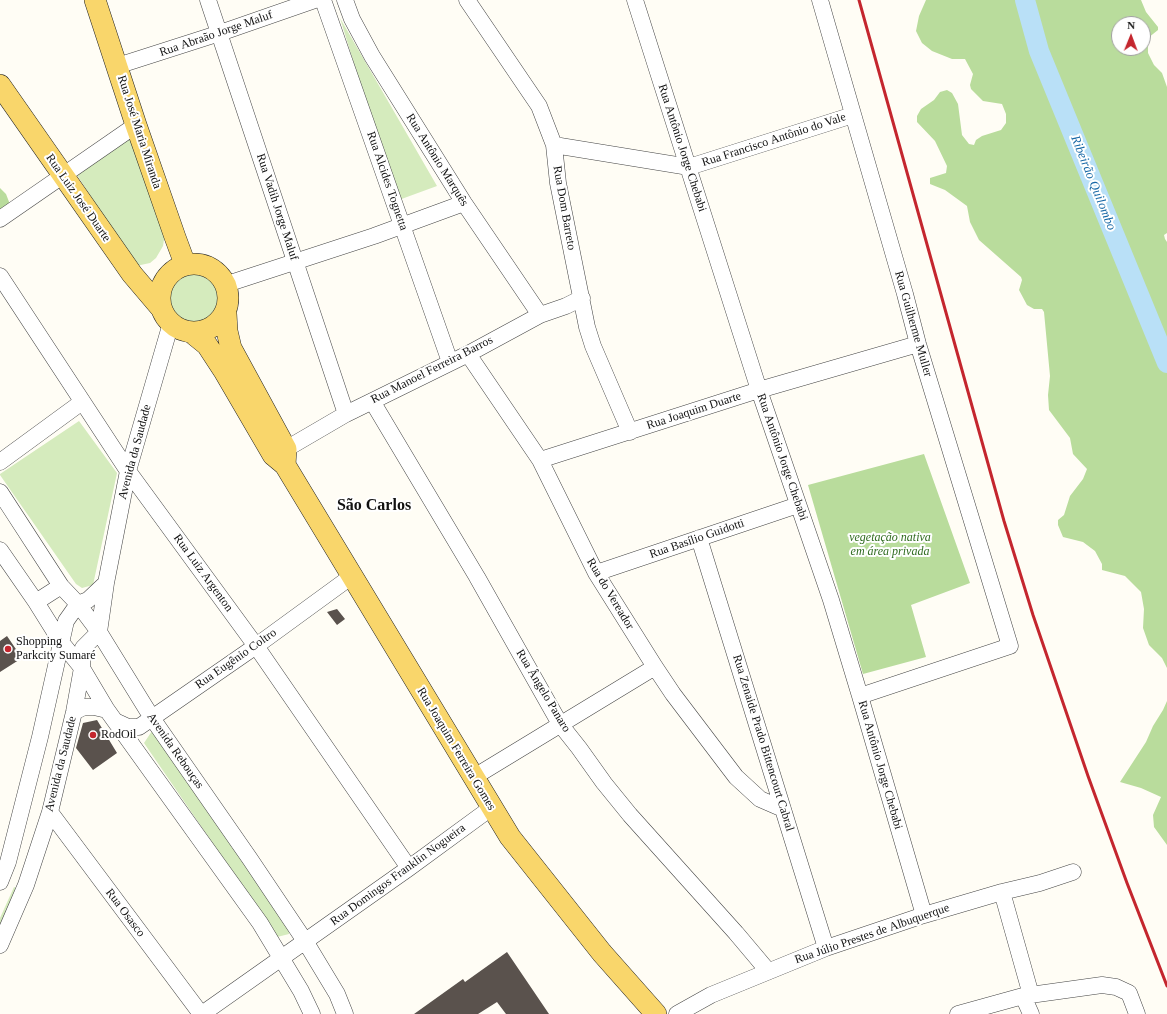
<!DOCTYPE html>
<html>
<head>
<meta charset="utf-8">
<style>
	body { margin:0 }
	#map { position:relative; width:1167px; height:1014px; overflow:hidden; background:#fffdf5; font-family:Georgia,serif }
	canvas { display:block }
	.north { position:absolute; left:1111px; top:16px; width:40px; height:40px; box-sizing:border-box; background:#fff; border:1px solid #a0a0a0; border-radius:50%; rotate:1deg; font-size:11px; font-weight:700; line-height:16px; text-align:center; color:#111 }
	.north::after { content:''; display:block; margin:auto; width:14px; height:18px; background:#c4262e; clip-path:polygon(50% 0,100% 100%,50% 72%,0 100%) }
</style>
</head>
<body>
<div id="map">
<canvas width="1167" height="1014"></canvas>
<div class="north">N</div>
</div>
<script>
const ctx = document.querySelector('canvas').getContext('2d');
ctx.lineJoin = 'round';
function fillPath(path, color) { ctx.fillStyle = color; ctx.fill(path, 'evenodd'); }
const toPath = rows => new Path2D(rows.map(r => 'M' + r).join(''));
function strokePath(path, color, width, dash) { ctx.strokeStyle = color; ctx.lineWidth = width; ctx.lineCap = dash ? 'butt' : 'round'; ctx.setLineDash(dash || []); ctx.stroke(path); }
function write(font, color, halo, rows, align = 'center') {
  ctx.font = font + ' Georgia,serif'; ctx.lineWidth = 4; ctx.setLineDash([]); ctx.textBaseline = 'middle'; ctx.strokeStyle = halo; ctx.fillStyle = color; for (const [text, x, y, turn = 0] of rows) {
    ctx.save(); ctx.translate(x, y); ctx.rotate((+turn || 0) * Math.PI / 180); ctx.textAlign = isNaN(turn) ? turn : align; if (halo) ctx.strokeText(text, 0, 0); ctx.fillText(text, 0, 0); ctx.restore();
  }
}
const green = toPath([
	[340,18,437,186,396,201],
	[131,136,165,233,163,246,156,258,150,263,136,266,77,175],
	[197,271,206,271,218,284,221,292,222,300,219,309,214,316,207,321,199,323,190,323,182,320,175,314,171,307,169,298,170,290,174,282,180,276,188,272],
	[79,421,117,473,93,585,82,588,76,584,0,475,0,474],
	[152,731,288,925,289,934,277,937,144,743],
	[14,887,20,890,0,934,0,918]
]);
const forest = toPath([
	[926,0,1141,0,1146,12,1158,27,1158,30,1148,38,1148,53,1154,65,1162,73,1167,87,1167,233,1164,235,1165,239,1167,242,1167,668,1162,658,1149,645,1143,628,1144,609,1141,592,1125,576,1102,570,1102,564,1095,551,1083,542,1063,537,1058,525,1058,520,1064,515,1070,496,1083,479,1087,469,1073,454,1070,438,1049,410,1048,395,1050,376,1044,312,1042,309,1034,309,1027,305,1019,290,1022,280,1021,277,979,240,970,222,967,206,945,190,930,184,930,178,946,173,947,166,935,141,917,122,917,116,921,109,934,100,940,92,947,90,952,93,958,104,962,135,969,144,974,145,976,140,982,136,1001,130,1006,123,1006,114,1002,104,983,101,971,89,970,85,973,74,965,59,952,59,932,51,922,43,916,31,919,16],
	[1119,24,1143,24,1143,48,1119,48],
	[0,188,6,194,11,207,0,214],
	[924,454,970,583,911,605,926,657,863,674,808,485],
	[1167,701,1167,845,1154,827,1153,815,1161,797,1141,788,1120,782,1146,742,1153,726,1163,710]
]);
const river = toPath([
	[1025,0,1039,51,1167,363]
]);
const building = toPath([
	[337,609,345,619,337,625,327,612],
	[7,636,22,658,0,672,0,641],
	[97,720,117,753,93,770,76,748,83,723],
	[507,952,549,1014,506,1014,497,1002,478,1014,414,1014,463,979,465,982]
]);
const minor = toPath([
	[208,0,346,414],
	[323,0,450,362],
	[345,0,352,19,372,56,464,203,540,315],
	[467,0,539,106,554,145,558,183,587,327,593,346,630,432],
	[635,0,759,390,831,600,860,696,924,915],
	[820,0,905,294,918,344,1010,646,860,696],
	[117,66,220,33,315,0],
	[554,145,689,167,853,115],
	[0,219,136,125],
	[0,276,128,471,256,646,409,868],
	[227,284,374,236,464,203],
	[468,354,540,460,596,573,655,667,673,694,736,777,760,799,783,809],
	[372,401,477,577,560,724,579,748,604,783,630,815,736,933,768,971],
	[286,449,346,414,468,354,540,315,566,306,582,298],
	[540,460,759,390,918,344],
	[0,462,82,402],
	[0,492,61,586,78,604,99,632,152,718,250,859,305,941,337,994,345,1014],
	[699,538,826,948],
	[0,550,36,602,61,642,82,668,107,710,260,923,301,991,312,1014],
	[596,573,798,505],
	[36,602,61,586],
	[74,712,84,707,94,707,107,710],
	[115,721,128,727,139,727,256,646,352,576],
	[474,777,655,667],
	[50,812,201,1014],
	[0,882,8,862,40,737,66,621,78,604,88,600,106,583],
	[1002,892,1031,995],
	[0,945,26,885,50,812,74,712,82,668,83,648,99,632,106,583,128,471,171,323],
	[1023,996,1031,1014],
	[202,1014,409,868,491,808],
	[677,1014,711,995,826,948,924,915,1002,892,1040,883,1073,872],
	[958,1014,1023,996,1102,985,1116,987,1129,993,1137,1014]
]);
const major = toPath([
	[95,0,136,125,175,237,185,264],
	[0,85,132,274,160,307],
	'160 298a34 34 0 1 1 68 0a34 34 0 1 1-68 0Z',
	[226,313,227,331,231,348,286,449,285,465],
	[191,332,207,345,224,371,273,455,285,465,510,837,602,953,656,1014]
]);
const rail = toPath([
	[859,0,1004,521,1033,615,1088,776,1127,883,1167,986]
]);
const markers = [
	[8,649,4,"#c4262e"],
	[93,735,4,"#c4262e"]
];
const streetNames = [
	["Rua Abraão Jorge Maluf",216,34,-19],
	["Rua José Maria Miranda",139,132,72],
	["Rua Francisco Antônio do Vale",774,140,-18],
	["Rua Antônio Jorge Chebabi",682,148,72],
	["Rua Antônio Marquês",437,160,58],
	["Rua Alcides Tognetta",387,181,71],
	["Rua Luiz José Duarte",78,198,55],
	["Rua Vadih Jorge Maluf",277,207,72],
	["Rua Dom Barreto",564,208,80],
	["Rua Guilherme Muller",913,324,74],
	["Rua Manoel Ferreira Barros",432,370,-27],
	["Rua Joaquim Duarte",694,411,-18],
	["Avenida da Saudade",135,452,-75],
	["Rua Antônio Jorge Chebabi",782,457,71],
	["Rua Basílio Guidotti",697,539,-19],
	["Rua Luiz Argenton",203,573,54],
	["Rua do Vereador",610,594,59],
	["Rua Eugênio Coltro",236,659,-35],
	["Rua Ângelo Panaro",543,691,59],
	["Rua Zenaide Prado Bittencourt Cabral",763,743,73],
	["Rua Joaquim Ferreira Gomes",456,749,59],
	["Avenida Rebouças",175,751,55],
	["Avenida da Saudade",61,764,-76],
	["Rua Antônio Jorge Chebabi",880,765,74],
	["Rua Domingos Franklin Nogueira",398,875,-36],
	["Rua Osasco",125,913,53],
	["Rua Júlio Prestes de Albuquerque",872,934,-19]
];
const parkNames = [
	["vegetação nativa",890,538],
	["em área privada",890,552]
];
const poiNames = [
	["Shopping",16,642],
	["Parkcity Sumaré",16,656],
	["RodOil",101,735]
];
const waterNames = [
	["Ribeirão Quilombo",1093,183,68]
];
const districtNames = [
	["São Carlos",374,506]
];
fillPath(green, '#d5ebbd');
fillPath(forest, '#b9dc9c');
strokePath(river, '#b9e0f7', 20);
fillPath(building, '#5a524d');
strokePath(minor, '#444', 17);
strokePath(major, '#222', 22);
strokePath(minor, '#fff', 16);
strokePath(major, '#f9d66b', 21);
strokePath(rail, '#c4262e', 3);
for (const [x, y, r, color] of markers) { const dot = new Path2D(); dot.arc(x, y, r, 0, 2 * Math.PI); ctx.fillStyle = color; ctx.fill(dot); strokePath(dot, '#fff', 1.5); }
write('12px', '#111', '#fff', streetNames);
write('italic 12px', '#2f6b1f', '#fff', parkNames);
write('12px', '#111', '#fff', poiNames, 'left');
write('italic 13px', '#1768a6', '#fff', waterNames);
write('bold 16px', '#111', '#fff', districtNames);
</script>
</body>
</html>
